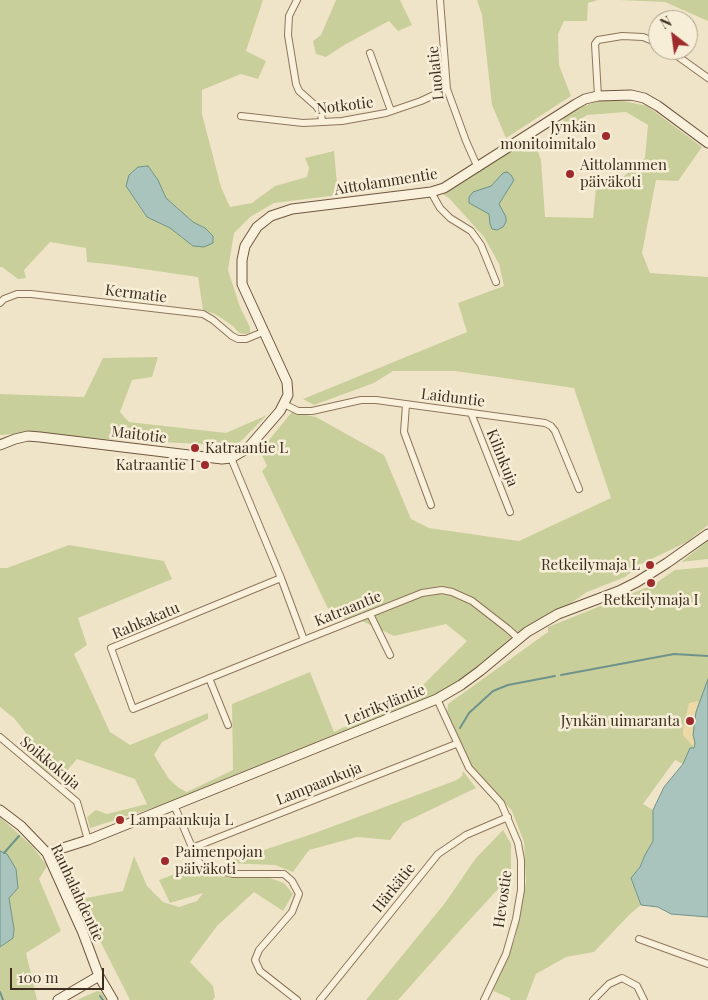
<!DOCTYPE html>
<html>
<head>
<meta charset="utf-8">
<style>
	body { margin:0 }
	#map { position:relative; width:708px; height:1000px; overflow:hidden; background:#f0e4c8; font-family:"Playfair Display",serif }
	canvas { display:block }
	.north { position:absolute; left:648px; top:10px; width:50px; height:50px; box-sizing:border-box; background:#f7eed8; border:1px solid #ada18e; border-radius:50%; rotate:330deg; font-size:14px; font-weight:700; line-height:20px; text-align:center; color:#3d2e20 }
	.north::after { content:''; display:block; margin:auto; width:18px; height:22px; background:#9e2a2b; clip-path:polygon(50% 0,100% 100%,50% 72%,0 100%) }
	.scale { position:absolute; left:10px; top:968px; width:94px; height:22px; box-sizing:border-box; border:2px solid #3d2e20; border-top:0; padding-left:6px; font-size:15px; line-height:18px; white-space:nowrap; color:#3d2e20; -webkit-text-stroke:4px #f7eed8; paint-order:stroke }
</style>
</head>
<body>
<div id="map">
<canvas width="708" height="1000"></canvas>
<div class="north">N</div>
<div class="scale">100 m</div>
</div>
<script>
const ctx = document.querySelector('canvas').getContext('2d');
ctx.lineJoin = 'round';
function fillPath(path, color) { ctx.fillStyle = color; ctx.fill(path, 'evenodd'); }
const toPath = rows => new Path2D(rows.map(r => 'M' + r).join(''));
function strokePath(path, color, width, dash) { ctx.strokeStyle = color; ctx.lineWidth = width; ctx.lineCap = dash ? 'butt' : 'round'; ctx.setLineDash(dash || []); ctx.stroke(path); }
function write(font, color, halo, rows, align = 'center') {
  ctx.font = font + ' "Playfair Display",serif'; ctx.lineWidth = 5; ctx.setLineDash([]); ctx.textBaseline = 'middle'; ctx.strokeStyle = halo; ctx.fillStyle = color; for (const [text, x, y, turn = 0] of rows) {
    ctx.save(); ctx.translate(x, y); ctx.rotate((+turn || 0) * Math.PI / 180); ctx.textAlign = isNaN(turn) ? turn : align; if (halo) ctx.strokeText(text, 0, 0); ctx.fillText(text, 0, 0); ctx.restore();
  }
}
const green = toPath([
	[0,0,263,0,246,51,266,61,258,79,241,74,202,90,202,114,221,187,230,207,252,203,275,186,307,177,309,168,305,158,334,151,338,195,274,203,250,217,234,233,228,270,240,307,250,327,250,333,244,334,239,333,233,326,215,314,203,310,198,277,115,265,87,262,86,248,50,242,24,270,26,278,18,279,2,267,0,267],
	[158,180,166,198,193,222,205,228,213,236,213,243,193,246,170,228,147,217,131,194],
	[336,0,400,0,412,25,398,31,389,21,346,44,326,57,316,54,313,41,321,35],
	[477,0,598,0,588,3,587,21,564,21,558,34,559,65,571,96,506,138,492,105,482,15],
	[619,0,708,0,708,21,665,2],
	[602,100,624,101,647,106,702,147,678,181,656,180,642,253,650,273,708,277,708,525,687,542,641,564,625,577,587,592,436,697,174,801,90,828,87,817,96,810,107,814,147,804,135,779,77,759,59,780,32,761,35,756,33,742,14,718,0,707,0,568,7,568,69,545,164,561,172,579,78,618,87,645,74,654,110,732,130,745,208,713,208,719,162,742,154,755,169,779,179,788,187,792,233,770,232,704,310,672,334,732,415,693,467,641,446,624,394,636,362,621,332,617,262,471,267,466,260,451,292,412,316,417,384,455,411,519,429,528,519,541,611,498,574,388,455,371,393,371,374,383,314,405,303,399,467,332,458,303,504,286,499,264,484,237,449,198,441,193,515,148,520,151,534,141,541,160,545,217,593,218,597,179,617,182,645,158,648,125,626,112,587,115,566,128,563,119,581,107],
	[158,357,152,377,132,380,120,412,129,422,226,433,267,415,236,446,14,434,0,435,0,394,84,397,103,358],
	[708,541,708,559,681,562],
	[708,567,708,679,696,712,693,735,695,743,694,748,690,749,683,764,675,760,643,804,653,810,653,841,645,855,640,867,631,878,641,905,629,915,594,952,566,957,536,974,526,1000,510,1000,510,998,493,991,515,939,526,882,524,842,512,811,469,762,447,713,448,704,548,632,548,627,653,585,675,570],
	[463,771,476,788,403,823,390,840,357,837,309,850,293,872,275,865,225,863,315,833,457,780,462,776],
	[0,817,33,847,47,866,39,879,61,931,26,953,37,1000,0,1000,0,947,13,937,14,929,9,898,7,854,0,851],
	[503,830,511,844,511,875,464,926,398,1000,366,1000,445,903,476,858],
	[134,856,147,886,163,902,179,907,197,901,203,893,170,903,159,880,196,866,231,877,267,877,284,883,293,894,283,911,254,892,217,926,190,962,213,986,215,997,213,1000,130,1000,91,923,81,899,123,891],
	[97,991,102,992,106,1000,77,1000]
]);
const sand = toPath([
	[699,701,696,712,694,747,683,735,683,729,689,703]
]);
const water = toPath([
	[148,166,158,180,166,198,193,222,205,228,213,236,213,243,204,247,193,246,170,228,147,217,126,186,129,175,138,167,148,166],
	[507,172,511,175,514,180,499,204,506,217,506,222,503,227,497,230,492,229,490,224,489,214,469,203,469,197,473,192,491,186,503,173,507,172],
	[708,679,708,917,671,914,658,907,641,905,631,878,640,867,645,855,653,841,653,810,664,787,683,764,690,748,694,748,695,743,693,735,696,712,708,679],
	[0,851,7,854,16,869,18,888,9,898,14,929,13,938,0,947,0,851]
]);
const stream = toPath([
	[561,675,674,654,708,656],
	[460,728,469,713,493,691,508,685,555,676],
	[4,853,19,836],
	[0,992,3,1000],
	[100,996,103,1000]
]);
const street = toPath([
	[297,0,289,16,288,35,296,84,299,91,316,106,321,113,322,122],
	[440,0,447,89,466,141,478,168],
	[669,50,708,78],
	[370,53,391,111],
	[598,96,595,44,598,40,622,36,643,37,658,43],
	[241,116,303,123,342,121,386,113,421,101,447,89],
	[431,192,440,208,450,218,471,231,481,245,496,282],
	[0,303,4,299,17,294,31,294,203,314,213,320,232,336,238,339,246,339,263,332],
	[284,404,298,411,312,411,361,400,376,400,545,423,551,426,555,431,579,489],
	[406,405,404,432,431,505],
	[471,413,510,512],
	[231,458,281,578,304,640,422,593,442,590,452,592,472,601,508,629,519,639],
	[281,578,111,648,133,709,304,640],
	[370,614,390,655],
	[209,678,228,725],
	[437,699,469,768,501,803,518,843,521,860,521,890,516,919,506,954,484,1000],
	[0,737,77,802,88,840],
	[174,805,197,859,202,866,234,874,284,874,292,881,299,894,292,912,259,950,255,960,260,971,297,1000],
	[192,848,456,744],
	[639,939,708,964],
	[320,1000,438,854,466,835,508,817],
	[593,1000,609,984,622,978,637,986,644,1000]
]);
const secondary = toPath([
	[0,445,15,439,28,436,40,437,222,459,231,458,248,448,280,411,288,395,287,382,242,284,242,260,245,246,257,227,271,216,292,209,431,192,444,188,576,104,585,99,598,96,631,95,644,98,658,106,708,143],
	[0,810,21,826,47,853,83,933,99,976,113,1000],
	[47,853,88,840,437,699,461,685,480,671,527,632,558,614,619,591,637,582,667,563,708,534],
	[58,1000,99,976]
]);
const markers = [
	[606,136,5,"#9e2a2b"],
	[570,174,5,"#9e2a2b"],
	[195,448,5,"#9e2a2b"],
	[205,465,5,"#9e2a2b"],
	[650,565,5,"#9e2a2b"],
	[651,583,5,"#9e2a2b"],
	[690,721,5,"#9e2a2b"],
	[120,820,5,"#9e2a2b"],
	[165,861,5,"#9e2a2b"]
];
const streetNames = [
	["Luolatie",436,73,-96],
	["Notkotie",345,106,-7],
	["Aittolammentie",386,182,-9],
	["Kermatie",136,294,7],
	["Laiduntie",453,398,7],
	["Maitotie",139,435,7],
	["Kilinkuja",502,458,68],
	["Katraantie",348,609,-22],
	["Rahkakatu",146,621,-23],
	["Leirikyläntie",385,705,-22],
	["Soikkokuja",50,763,40],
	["Lampaankuja",319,784,-22],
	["Härkätie",394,888,-51],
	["Rauhalahdentie",77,893,65],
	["Hevostie",503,899,-82]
];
const poiNames = [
	["Jynkän",596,127],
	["monitoimitalo",596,144],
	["Aittolammen",580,165,"left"],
	["päiväkoti",580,182,"left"],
	["Katraantie L",205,448,"left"],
	["Katraantie I",195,465],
	["Retkeilymaja L",640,565],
	["Retkeilymaja I",651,600,"center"],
	["Jynkän uimaranta",680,721],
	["Lampaankuja L",130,820,"left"],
	["Paimenpojan",175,852,"left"],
	["päiväkoti",175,869,"left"]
];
fillPath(green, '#c9cf9b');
fillPath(sand, '#ecd9a5');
fillPath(water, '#a9c4bc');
strokePath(water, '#6f938a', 1);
strokePath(stream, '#6f938a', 2);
strokePath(street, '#8d765c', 8);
strokePath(secondary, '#6f573f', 11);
strokePath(street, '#faf1dc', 6);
strokePath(secondary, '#faf1dc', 9);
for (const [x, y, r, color] of markers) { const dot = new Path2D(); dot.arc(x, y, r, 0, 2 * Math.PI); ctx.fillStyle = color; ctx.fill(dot); strokePath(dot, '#f7eed8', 2); }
write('15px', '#3d2e20', '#f7eed8', streetNames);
write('15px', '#3d2e20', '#f7eed8', poiNames, 'right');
</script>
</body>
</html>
